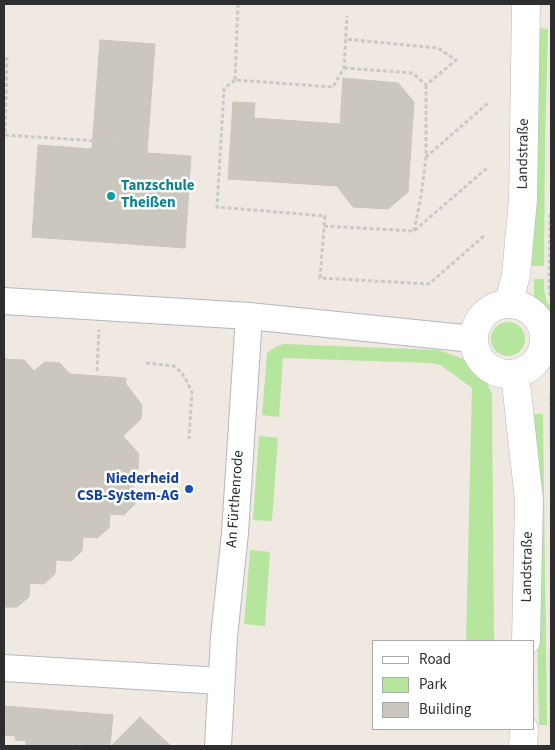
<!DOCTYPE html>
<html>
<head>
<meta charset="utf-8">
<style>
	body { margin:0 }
	#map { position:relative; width:555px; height:750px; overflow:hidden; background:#efe9e1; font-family:"Source Sans 3",sans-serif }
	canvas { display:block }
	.frame { position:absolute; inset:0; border:5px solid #2e2e2e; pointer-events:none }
	.legend { position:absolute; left:372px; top:640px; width:162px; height:90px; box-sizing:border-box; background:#fff; border:1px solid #ababab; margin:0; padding:6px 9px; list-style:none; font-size:15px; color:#2e2e2e }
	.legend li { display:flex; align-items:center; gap:10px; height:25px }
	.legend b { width:25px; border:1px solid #ababab }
</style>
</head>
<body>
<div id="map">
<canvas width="555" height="750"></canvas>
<div class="frame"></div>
<ul class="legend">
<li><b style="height:6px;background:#fff"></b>Road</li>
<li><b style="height:14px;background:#b6e59e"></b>Park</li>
<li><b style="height:14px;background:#cbc7bf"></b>Building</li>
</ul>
</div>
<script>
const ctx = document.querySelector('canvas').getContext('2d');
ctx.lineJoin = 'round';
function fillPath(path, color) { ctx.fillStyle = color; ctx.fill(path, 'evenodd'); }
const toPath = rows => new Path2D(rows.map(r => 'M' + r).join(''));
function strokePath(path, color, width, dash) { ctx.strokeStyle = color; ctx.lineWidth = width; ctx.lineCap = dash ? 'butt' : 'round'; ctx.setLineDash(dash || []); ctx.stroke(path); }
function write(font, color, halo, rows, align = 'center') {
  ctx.font = font + ' "Source Sans 3",sans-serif'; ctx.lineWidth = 5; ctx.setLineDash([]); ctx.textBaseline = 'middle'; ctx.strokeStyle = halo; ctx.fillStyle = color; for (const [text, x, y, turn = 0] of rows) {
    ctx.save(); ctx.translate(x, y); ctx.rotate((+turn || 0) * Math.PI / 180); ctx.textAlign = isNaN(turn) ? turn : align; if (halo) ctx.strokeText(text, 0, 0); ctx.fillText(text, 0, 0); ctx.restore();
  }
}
const green = toPath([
	[539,28,548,29,545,143,544,266,532,266],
	[534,279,544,279,544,288,546,300,551,308,551,315,534,300],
	'491 339a17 17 0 1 1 34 0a17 17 0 1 1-34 0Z',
	[284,344,439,350,463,359,482,375,492,393,494,641,466,641,472,388,449,371,440,365,431,363,283,358,279,417,262,415,267,353,277,346],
	[534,414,543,414,547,725,539,725,536,582,539,511],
	[259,436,278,438,272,521,253,520],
	[250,550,270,552,265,626,244,624]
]);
const building = toPath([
	[100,40,155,44,147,153,191,156,185,248,32,237,38,145,92,149,100,40],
	[343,78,398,83,414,102,408,192,388,209,353,207,337,186,228,179,233,102,255,103,254,118,340,124,343,78],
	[4,359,24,360,34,371,45,362,60,363,70,374,126,378,126,384,142,405,141,419,123,436,139,454,138,469,127,479,136,490,135,504,124,515,110,514,109,528,97,538,83,537,82,551,71,561,56,560,55,574,44,584,30,583,29,597,17,607,4,607,4,359],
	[4,706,113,715,110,746,77,744,77,746,26,746,26,741,15,740,16,736,4,735,4,706],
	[140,717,171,746,111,746,140,717]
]);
const path = toPath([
	[238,4,235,80,333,87,344,68,347,16],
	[7,57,5,135,130,143],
	[344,68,413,73,426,85,456,60,438,48,345,39],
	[235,80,224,89,217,207,325,216,320,278,429,284,485,235],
	[426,85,426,157,488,103],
	[550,214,549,291,551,299],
	[324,226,414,231,487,168],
	[414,231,421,196,426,157],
	[146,363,174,366,181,372,186,380,192,392,189,439],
	[97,371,99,330],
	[551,445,551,396],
	[551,723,551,651]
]);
const minor = toPath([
	[4,301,249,316,473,339],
	[4,668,221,681],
	[218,746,224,637,235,533,249,316]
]);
const tertiary = toPath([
	[509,303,516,274,523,200,526,4],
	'474 339a35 35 0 1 1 70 0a35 35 0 1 1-70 0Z',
	[515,374,529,500,526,641],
	[523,746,524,729]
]);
const markers = [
	[111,196,5,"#0f9aa8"],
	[189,489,5,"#1a4fb4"]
];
const streetNames = [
	["Landstraße",524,154,-89],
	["An Fürthenrode",236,499,-86],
	["Landstraße",528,567,-89]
];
const cultureNames = [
	["Tanzschule",121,187],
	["Theißen",121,204]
];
const transitNames = [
	["Niederheid",179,480],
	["CSB-System-AG",179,497]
];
fillPath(green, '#b6e59e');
fillPath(building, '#cbc7bf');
strokePath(building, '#cbc5ba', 1);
strokePath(minor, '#b4b7c1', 28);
strokePath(tertiary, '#b4b7c1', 29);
strokePath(path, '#c9c9c9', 3, [4, 2.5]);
strokePath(minor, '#fff', 26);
strokePath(tertiary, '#fff', 28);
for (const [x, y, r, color] of markers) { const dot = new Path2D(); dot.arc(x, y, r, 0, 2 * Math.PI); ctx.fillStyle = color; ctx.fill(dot); strokePath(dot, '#fff', 2); }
write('15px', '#2e2e2e', '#fff', streetNames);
write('bold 15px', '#0d838f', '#fff', cultureNames, 'left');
write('bold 15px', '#164399', '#fff', transitNames, 'right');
</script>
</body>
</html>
